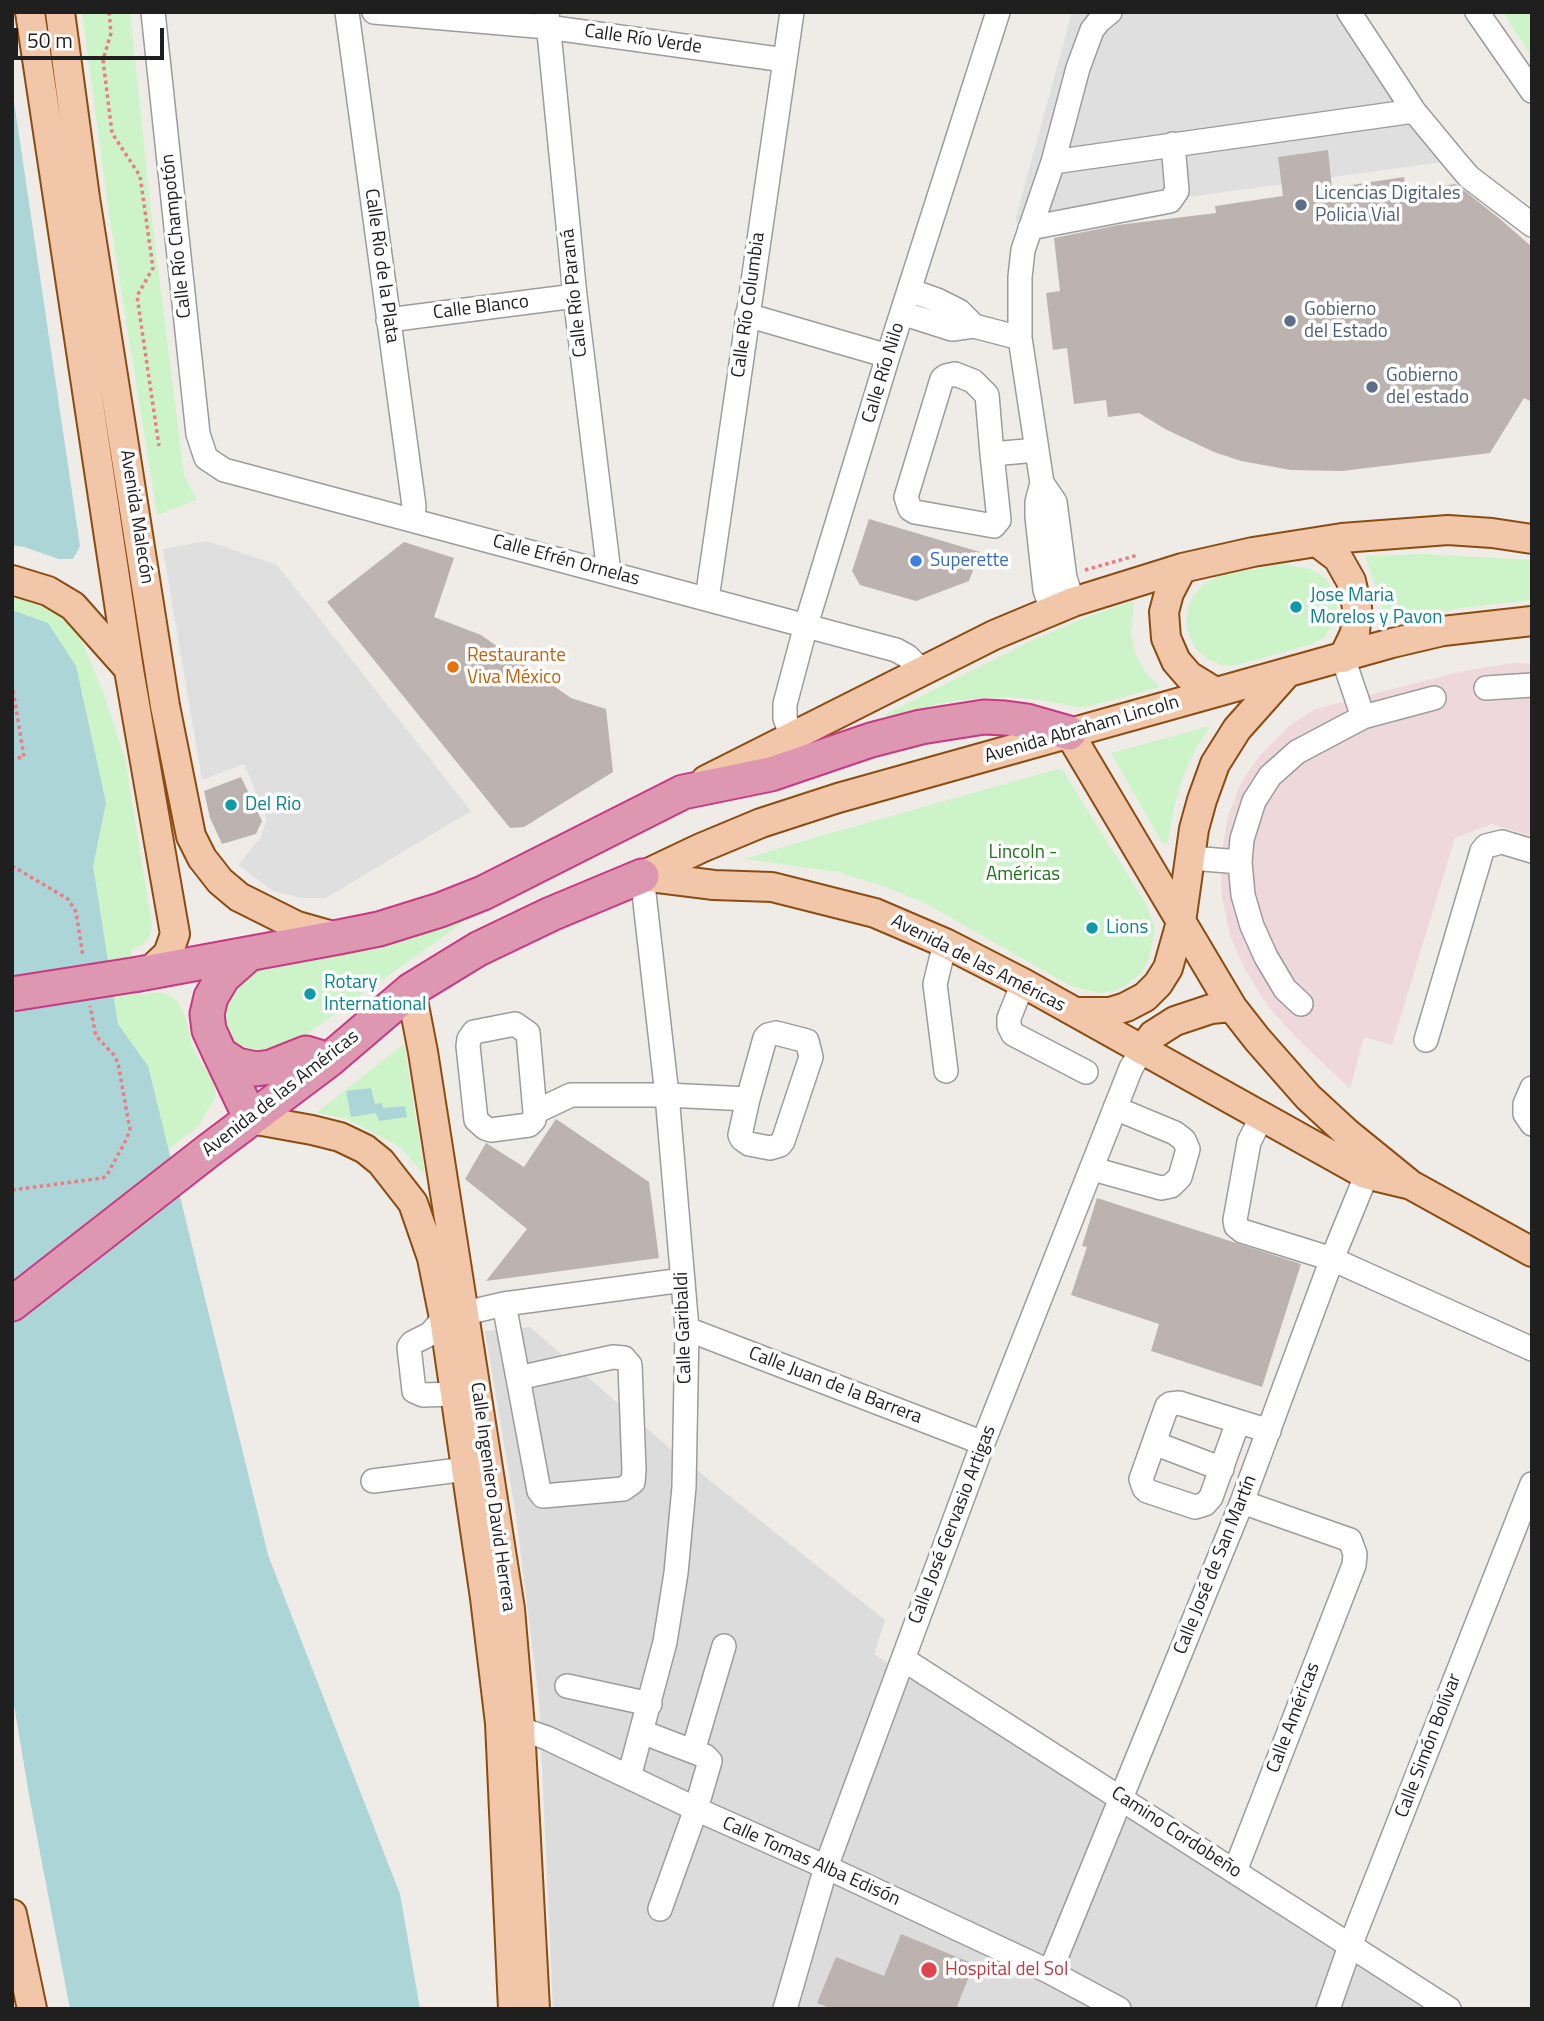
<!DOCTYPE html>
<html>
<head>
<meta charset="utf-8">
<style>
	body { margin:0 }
	#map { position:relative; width:1544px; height:2021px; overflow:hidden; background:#efebe7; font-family:"Titillium Web",sans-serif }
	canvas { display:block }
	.frame { position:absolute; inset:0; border:14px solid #1f1f1f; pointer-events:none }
	.scale { position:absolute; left:14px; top:28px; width:150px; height:32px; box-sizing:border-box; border:4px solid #1f1f1f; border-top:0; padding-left:9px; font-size:21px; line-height:24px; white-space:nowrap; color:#1f1f1f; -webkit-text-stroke:5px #fff; paint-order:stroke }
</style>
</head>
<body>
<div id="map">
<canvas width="1544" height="2021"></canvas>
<div class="frame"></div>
<div class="scale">50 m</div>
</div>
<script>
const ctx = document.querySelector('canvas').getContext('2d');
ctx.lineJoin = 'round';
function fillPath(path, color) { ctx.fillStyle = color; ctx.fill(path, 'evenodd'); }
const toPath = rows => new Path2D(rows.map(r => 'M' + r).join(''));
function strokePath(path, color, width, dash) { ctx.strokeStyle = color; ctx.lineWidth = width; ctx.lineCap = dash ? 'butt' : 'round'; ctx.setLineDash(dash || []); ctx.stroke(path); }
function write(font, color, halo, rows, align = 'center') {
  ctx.font = font + ' "Titillium Web",sans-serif'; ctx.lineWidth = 7; ctx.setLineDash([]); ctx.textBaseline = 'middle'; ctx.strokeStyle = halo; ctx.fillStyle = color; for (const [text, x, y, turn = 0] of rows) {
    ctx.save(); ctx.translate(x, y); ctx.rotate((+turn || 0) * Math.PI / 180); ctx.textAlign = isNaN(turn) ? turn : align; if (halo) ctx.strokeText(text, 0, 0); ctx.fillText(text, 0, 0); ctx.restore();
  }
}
const residential = toPath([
	[530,1327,673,1451,885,1620,874,1654,1424,2009,553,2009,539,1701,516,1516,485,1331]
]);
const commercial = toPath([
	[1513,663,1532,664,1532,836,1492,824,1455,838,1392,1045,1364,1037,1350,1089,1296,1037,1267,1005,1246,971,1230,936,1221,892,1222,850,1228,816,1242,781,1260,755,1288,727,1315,709,1459,672]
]);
const park = toPath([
	[82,12,130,12,152,220,184,475,197,500,157,515,109,214],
	[1503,12,1532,12,1532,57],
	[1422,554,1532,560,1532,600,1461,608,1388,622,1365,556],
	[1283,564,1311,569,1325,578,1334,592,1337,607,1336,619,1324,638,1312,644,1237,665,1223,665,1207,659,1196,649,1189,636,1186,623,1188,607,1194,595,1204,584,1221,575],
	[12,595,22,597,58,614,80,637,103,692,125,759,152,925,150,936,142,945,131,949,138,995,159,992,169,995,178,1002,185,1016,192,1045,203,1066,215,1082,216,1096,198,1127,12,1267],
	[1134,601,1131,635,1136,655,1145,672,1160,687,1086,707,1077,707,1041,700,1009,697,980,698,948,702,887,718,886,714,1027,643,1084,618],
	[1210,726,1194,752,1183,777,1174,807,1168,842,1163,844,1111,753],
	[1058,769,1063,771,1146,904,1155,928,1149,958,1142,972,1128,984,1114,991,1099,993,1071,986,925,903,886,887,838,872,745,859,813,838],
	[470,913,472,916,276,1056,257,1060,226,1044,219,1010,225,994,253,971],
	[404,1044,425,1175,400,1147,345,1118,316,1113]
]);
const parking = toPath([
	[1072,12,1352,12,1449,161,1015,221],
	[207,541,277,565,471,811,326,898,301,898,273,891,238,865,260,838,267,819,244,764,202,780,163,549]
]);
const water = toPath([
	[12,88,80,546,73,559,59,559,24,547,12,545],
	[12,610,48,623,76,666,106,803,93,866,118,1024,148,1066,268,1555,400,1894,420,2009,70,2009,29,1795,12,1693],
	[371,1088,375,1104,382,1103,383,1108,405,1106,407,1117,379,1121,376,1113,351,1117,346,1091]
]);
const building = toPath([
	[1328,150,1332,188,1404,177,1406,190,1456,184,1500,219,1532,247,1532,402,1524,398,1490,453,1342,471,1291,470,1241,461,1214,452,1165,429,1139,413,1108,417,1106,400,1074,404,1067,348,1053,350,1046,293,1060,291,1054,238,1118,225,1216,213,1215,206,1283,196,1278,157],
	[869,519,980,552,969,581,916,601,860,585,852,571],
	[404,542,454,558,434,617,481,635,571,698,606,709,613,772,524,827,510,828,327,602],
	[241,777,262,821,256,834,222,844,210,818,204,791],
	[556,1119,649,1182,659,1258,486,1281,527,1229,465,1179,486,1143,524,1167],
	[1097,1198,1301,1264,1262,1387,1151,1351,1159,1324,1071,1295,1087,1247,1082,1246],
	[901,1934,974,1964,956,2009,832,2009,817,2003,836,1957,884,1976]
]);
const path = toPath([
	[109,12,111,33,103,60,112,133,140,176,153,268,137,296,159,446],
	[1085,570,1138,555],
	[12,684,24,757,12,759],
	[12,866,68,899,76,912,83,957],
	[12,1190,103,1178,107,1175,126,1140,130,1130,118,1063,114,1055,96,1036,90,1006]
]);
const minor = toPath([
	[153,12,198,434,206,458,224,470,896,650,907,656,921,670],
	[347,12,414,506,413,520],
	[374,12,547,27,785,60],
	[547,12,575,296,609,573],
	[1349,12,1414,111,1457,163,1469,177,1532,225],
	[1477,12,1532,91],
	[1053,162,1414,111],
	[1030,228,1170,201,1177,191,1173,144],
	[909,290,937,300,959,311,974,326],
	[902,313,952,329,974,326,1020,338],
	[747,315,888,356],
	[388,320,575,296],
	[992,454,987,395,973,381,955,374,946,376,942,379,906,497,910,509,915,512,994,526,999,520,992,454,1037,450],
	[1042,483,1055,502,1065,578,1073,602],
	[707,599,792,12],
	[1052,611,1045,590,1037,517,1037,502,1042,483,1020,338,1020,277,1023,250,1053,162,1078,68,1092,30,1099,21,1110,12],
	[1343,658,1363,717],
	[1486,688,1532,685],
	[792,737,785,718,785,704,806,625,888,356,998,12],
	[1191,858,1240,862,1243,895,1252,926,1266,957,1285,989,1301,1004],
	[1240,862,1242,839,1254,801,1270,776,1297,752,1363,717,1434,698],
	[945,943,935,984,946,1071],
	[1023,983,1009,1018,1009,1026,1013,1034,1086,1072],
	[1426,1040,1482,851,1486,846,1502,842,1532,851],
	[1532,1088,1525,1104,1525,1114,1532,1124],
	[535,1112,528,1033,515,1024,474,1032,469,1039,468,1046,476,1120,485,1128,491,1130,529,1125,534,1120,535,1112,571,1095,667,1095,748,1099,765,1038,768,1035,776,1033,807,1041,811,1057,783,1141,780,1145,770,1148,749,1144,742,1139,740,1135,748,1099],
	[1262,1116,1249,1142,1235,1220,1236,1226,1242,1231,1332,1259,1532,1349],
	[1093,1169,1161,1188,1171,1186,1180,1177,1188,1149,1184,1140,1175,1133,1115,1108],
	[504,1304,518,1378,539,1491,543,1496,623,1489,633,1482,634,1470,630,1365,624,1358,613,1357,518,1378],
	[687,1329,983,1443],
	[455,1394,423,1395,414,1391,409,1347,412,1343,430,1334,444,1318,504,1304,683,1280],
	[1238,1422,1211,1497,1205,1504,1195,1507,1147,1491,1144,1488,1141,1479,1167,1406,1170,1404,1179,1403,1269,1431],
	[1154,1443,1222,1469],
	[373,1481,482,1467],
	[903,1659,1449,2009],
	[567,1686,650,1704],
	[507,1724,547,1738,696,1809,826,1867,1050,1972,1119,2009],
	[642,1732,705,1756,710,1761,696,1809,660,1909],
	[693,1751,724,1646],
	[629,1777,665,1642,676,1573,684,1487,687,1329,667,1095,642,876],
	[1235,1871,1354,1565,1355,1554,1350,1540,1242,1502],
	[1050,1972,1242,1502,1332,1259,1373,1159],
	[785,2009,826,1867,903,1659,983,1443,1131,1068,1142,1050],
	[1328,2009,1350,1946,1532,1484]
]);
const major = toPath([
	[30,12,129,670,175,934,168,954,151,970],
	[60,12,85,198,165,706,191,836,202,858,220,881,239,897,297,926,336,937],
	[1317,542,1338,558,1351,581,1357,607,1355,633,1343,658],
	[1182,568,1169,593,1164,612,1166,638,1176,661,1189,676,1215,692],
	[12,580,48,591,73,606,129,669],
	[1069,733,1232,1007,1257,1039,1308,1097,1347,1133,1411,1185,1532,1252],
	[706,780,994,635,1073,602,1182,568,1253,552,1342,538,1448,530,1492,533,1532,539],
	[642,876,701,848,761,823,838,798,1392,643,1443,631,1532,621],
	[642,876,714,885,772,887,875,913,945,943,1023,983,1365,1174,1411,1185],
	[411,990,423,1052,510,1609,520,1727,535,2009],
	[1077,1012,1110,1012,1126,1007,1145,997,1158,984,1168,968,1181,922,1194,829,1202,800,1215,764,1237,729,1286,674],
	[1142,1050,1153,1035,1175,1021,1211,1009,1232,1007],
	[251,1119,312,1130,340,1137,365,1149,381,1162,413,1203,432,1258,444,1318,485,1598,500,1723,513,2009],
	[12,1914,32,2009]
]);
const highway = toPath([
	[249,954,223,977,211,997,207,1014,209,1030,220,1054,237,1065,256,1069,271,1067,306,1053,329,1060],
	[139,974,339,937,379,929,440,910,483,893,683,792,771,774,871,740,921,727,984,717,1005,718,1027,721,1069,733],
	[220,1054,251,1119],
	[12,1304,208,1151,329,1060,411,990,478,949,551,914,642,876]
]);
const highwayBridge = toPath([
	[12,994,139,974]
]);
const markers = [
	[1301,205,7,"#5c6f8a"],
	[1290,321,7,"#5c6f8a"],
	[1372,387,7,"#5c6f8a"],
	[916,561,7,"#3f7fe0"],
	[1296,607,7,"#0f9aa8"],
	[453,667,7,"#e8710a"],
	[231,805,7,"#0f9aa8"],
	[1092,928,7,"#0f9aa8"],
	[310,994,7,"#0f9aa8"],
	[929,1970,9,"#e0444e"]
];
const streetNames = [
	["Calle Río Verde",643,40,8],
	["Calle Río Champotón",177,236,-96],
	["Calle Río de la Plata",381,266,82],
	["Calle Río Paraná",575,293,-96],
	["Calle Río Columbia",749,305,-82],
	["Calle Blanco",481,308,-7],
	["Calle Río Nilo",884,373,-73],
	["Avenida Malecón",136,517,81],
	["Calle Efrén Ornelas",566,561,15],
	["Avenida Abraham Lincoln",1082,730,-16],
	["Avenida de las Américas",978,964,27],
	["Avenida de las Américas",281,1094,-38],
	["Calle Garibaldi",684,1328,-92],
	["Calle Juan de la Barrera",835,1386,21],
	["Calle Ingeniero David Herrera",492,1497,82],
	["Calle José Gervasio Artigas",953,1525,-69],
	["Calle José de San Martín",1216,1565,-68],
	["Calle Américas",1294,1718,-69],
	["Calle Simón Bolívar",1429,1746,-69],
	["Camino Cordobeño",1176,1833,33],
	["Calle Tomas Alba Edisón",811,1862,24]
];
const serviceNames = [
	["Licencias Digitales",1315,194],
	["Policia Vial",1315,216],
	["Gobierno",1304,310],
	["del Estado",1304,332],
	["Gobierno",1386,376],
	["del estado",1386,398]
];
const shopNames = [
	["Superette",930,561]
];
const cultureNames = [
	["Jose Maria",1310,596],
	["Morelos y Pavon",1310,618],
	["Del Rio",245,805],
	["Lions",1106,928],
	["Rotary",324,983],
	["International",324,1005]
];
const foodNames = [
	["Restaurante",467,656],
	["Viva México",467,678]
];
const parkNames = [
	["Lincoln -",1023,853],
	["Américas",1023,875]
];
const healthNames = [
	["Hospital del Sol",945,1970]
];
fillPath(residential, '#dddcdd');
fillPath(commercial, '#eed8db');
fillPath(park, '#cdf4c9');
fillPath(parking, '#dfdfdf');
fillPath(water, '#acd5d8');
fillPath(building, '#bcb3b0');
strokePath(minor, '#9c9c9c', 26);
strokePath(major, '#8a4d11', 32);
strokePath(highway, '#c83983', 37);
strokePath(path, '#eb7c84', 3.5, [3.5, 3.5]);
strokePath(minor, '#fff', 23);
strokePath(major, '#f2c6a9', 28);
strokePath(highway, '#dd97b1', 33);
strokePath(highwayBridge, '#c83983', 37, []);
strokePath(highwayBridge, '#dd97b1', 33);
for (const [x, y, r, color] of markers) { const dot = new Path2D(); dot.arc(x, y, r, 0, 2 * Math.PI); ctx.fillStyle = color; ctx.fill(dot); strokePath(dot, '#fff', 2.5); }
write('19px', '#1f1f1f', '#fff', streetNames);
write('19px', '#4e5e75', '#fff', serviceNames, 'left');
write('19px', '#366cbe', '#fff', shopNames, 'left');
write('19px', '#0d838f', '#fff', cultureNames, 'left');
write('19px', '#c56008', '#fff', foodNames, 'left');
write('19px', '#207318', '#fff', parkNames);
write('19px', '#be3a42', '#fff', healthNames, 'left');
</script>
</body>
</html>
